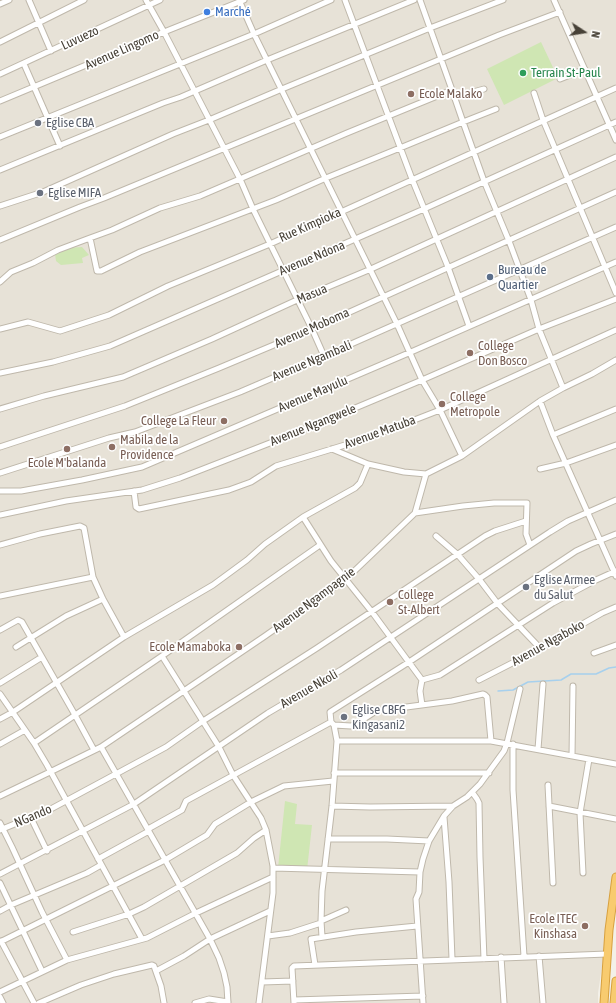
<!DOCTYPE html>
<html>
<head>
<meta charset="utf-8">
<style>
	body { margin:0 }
	#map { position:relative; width:616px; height:1003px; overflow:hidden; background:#f3f0e8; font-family:"Asap Condensed",sans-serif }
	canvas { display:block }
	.north { position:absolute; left:564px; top:12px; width:40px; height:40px; -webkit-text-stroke:3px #fff; paint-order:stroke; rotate:102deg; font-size:11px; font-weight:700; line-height:16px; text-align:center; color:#474137 }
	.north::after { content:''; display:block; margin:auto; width:14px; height:18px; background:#474137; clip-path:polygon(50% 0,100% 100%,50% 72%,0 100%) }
</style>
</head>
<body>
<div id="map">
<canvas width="616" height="1003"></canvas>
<div class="north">N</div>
</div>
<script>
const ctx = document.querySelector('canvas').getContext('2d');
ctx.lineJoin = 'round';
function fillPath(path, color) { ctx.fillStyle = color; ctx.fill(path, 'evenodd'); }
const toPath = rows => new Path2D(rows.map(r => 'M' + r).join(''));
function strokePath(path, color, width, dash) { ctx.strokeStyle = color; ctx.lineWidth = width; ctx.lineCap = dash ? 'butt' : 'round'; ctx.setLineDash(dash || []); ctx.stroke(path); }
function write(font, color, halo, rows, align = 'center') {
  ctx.font = font + ' "Asap Condensed",sans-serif'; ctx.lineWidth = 3.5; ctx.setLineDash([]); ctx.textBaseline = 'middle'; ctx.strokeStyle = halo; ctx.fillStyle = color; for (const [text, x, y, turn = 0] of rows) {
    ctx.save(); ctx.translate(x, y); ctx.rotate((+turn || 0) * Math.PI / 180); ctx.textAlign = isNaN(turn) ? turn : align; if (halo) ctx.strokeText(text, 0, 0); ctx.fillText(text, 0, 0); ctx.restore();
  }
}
const residential = toPath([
	[0,0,616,0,616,875,598,993,598,1003,0,1003]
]);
const green = toPath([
	[541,42,558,78,504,105,487,69],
	[82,247,89,255,82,258,83,263,61,265,56,261,55,254,67,248],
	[285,801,297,804,295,824,312,825,307,870,278,868]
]);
const stream = toPath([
	[498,691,513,690,528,682,561,680,571,674,596,674,609,668,616,667]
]);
const minor = toPath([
	[29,0,51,51],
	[146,0,164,32,240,179,253,209,312,329,324,356],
	[239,0,254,34,397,324,422,380,440,410,462,456],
	[345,0,412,179,448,267,469,326],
	[420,0,452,90],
	[554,0,616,140],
	[0,4,9,0],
	[0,42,84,0],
	[24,64,60,146],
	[0,74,160,0],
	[560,79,585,69],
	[534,93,543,120,616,293],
	[455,97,484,89],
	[0,101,115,53,164,32,244,0],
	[496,109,463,122,400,148,326,178,276,200,140,252,101,271,97,271,90,238,112,230,160,208,200,196,347,133,452,90,463,122,484,181,509,241,531,300,539,329,563,388],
	[0,137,254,34,331,0],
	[0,170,163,103,181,97,267,60,414,0],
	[0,206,43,192,173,134,209,120,282,89,430,28,503,0],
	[0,240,80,207,104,198,499,35,560,12],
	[0,282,11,272,33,263,58,250,90,238],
	[0,329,28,322,60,331,109,315,168,286,270,244,616,88],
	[0,373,53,362,110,346,424,209,616,122],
	[540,401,553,435,616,576],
	[0,409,44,396,123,377,212,339,297,300,371,269,616,157],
	[553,435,616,409],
	[0,447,125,406,219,368,312,329,616,192],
	[332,449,368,464,404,472,426,474],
	[540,469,566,463,616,445],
	[0,473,109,438,135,432,240,392,324,356,616,227],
	[0,491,21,491,82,480,142,467,411,352,616,262],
	[134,491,136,507,139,509,229,490,251,482,276,466,368,438,440,410,616,330],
	[415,513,463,506,494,503,527,503,526,534,530,545],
	[0,515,66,501,142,490,180,478,293,434,422,380,539,329,616,299],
	[303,517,331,561,372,612,422,680],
	[436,536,458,555,479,579,498,604,539,647],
	[0,545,40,534,80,526,84,528,93,577,103,599,124,637],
	[0,596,93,577],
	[0,630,18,620,22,622,75,715,94,750],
	[16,647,66,616,103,599],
	[594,653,616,645],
	[162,656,219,747,233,775,261,818,266,830,273,866,273,893,259,1003],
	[422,680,440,675,553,603,596,580,616,571],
	[479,680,526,656,602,613,616,607],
	[0,683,42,657],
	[0,694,34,743,47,765,142,939],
	[422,705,420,691,422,680],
	[0,719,13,712,124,637,213,585,247,560,265,544,303,517,355,488,360,483,368,464],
	[334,725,351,726,356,724,376,711,452,701,483,694,485,695,487,697,491,741],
	[337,741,491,741,616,764],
	[34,743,162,656,320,545],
	[0,744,25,730],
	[513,744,513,790,524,956],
	[101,747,210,939,219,958,224,973,227,987,228,1003],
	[538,749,543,684],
	[572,756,573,686],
	[334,773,489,773],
	[548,785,553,883],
	[472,792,477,799,479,803,480,857,484,959],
	[0,796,50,772,101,747,265,636,346,579,415,513,426,474,462,456,540,401,563,388,592,374,616,360],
	[332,806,370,807,453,806],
	[549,806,616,819],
	[444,817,449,882,452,959],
	[31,818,47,851],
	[0,823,12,847,42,912,67,960],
	[148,829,182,810,186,801,331,722],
	[0,830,49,810,166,747,203,721,317,648,485,536,495,531,526,521],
	[328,839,387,839,429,841],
	[98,859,149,831],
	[273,868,420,872],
	[583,873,580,813,589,759],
	[0,874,134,804,268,713,341,670,550,532,568,521,616,500],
	[0,883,42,971],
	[0,911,11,905,87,873,101,865],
	[321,921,346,910],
	[73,932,129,914,144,907,237,853,254,838,266,830],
	[268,936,290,933,321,923],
	[322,937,321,921,322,891,332,806,337,741,334,725,331,722,330,712,409,662,576,551,591,544,616,534],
	[1,941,34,1003],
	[0,942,165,860,207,835,215,824,251,802,284,786,333,781],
	[539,956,543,1003],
	[501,957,504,1003],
	[315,965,311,939,356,932,417,926],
	[156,971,184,956,210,939,270,911],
	[262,982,293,981],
	[0,992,67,960,147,938,196,913,273,877],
	[0,997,3,1003],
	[294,1000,423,996],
	[39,1003,81,985,114,974,152,965,154,966,161,986,164,1003],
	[195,1003,209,999,228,1002],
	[294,1003,292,968,294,966,607,954],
	[423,1003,416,899,419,892,420,872,423,859,429,841,444,816,453,806,467,797,480,784,504,751,507,743,520,689]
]);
const highway = toPath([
	[604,1003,609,930,616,877],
	[614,1003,616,981]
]);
const markers = [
	[207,12,4,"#3f7fe0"],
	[523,73,4,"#2e9e5b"],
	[411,94,4,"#8d6e63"],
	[38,123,4,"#6b7280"],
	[40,193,4,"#6b7280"],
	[490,277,4,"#5c6f8a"],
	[470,353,4,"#8d6e63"],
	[442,404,4,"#8d6e63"],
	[224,421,4,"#8d6e63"],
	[112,447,4,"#8d6e63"],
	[67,449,4,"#8d6e63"],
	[526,587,4,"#6b7280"],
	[390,602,4,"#8d6e63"],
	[239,647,4,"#8d6e63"],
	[344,717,4,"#6b7280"],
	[585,926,4,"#8d6e63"]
];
const shopNames = [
	["Marché",215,12]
];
const streetNames = [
	["Luvuezo",80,38,-25],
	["Avenue Lingomo",122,50,-24],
	["Rue Kimpioka",310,225,-24],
	["Avenue Ndona",312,258,-23],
	["Masua",312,294,-23],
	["Avenue Moboma",312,328,-24],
	["Avenue Ngambali",312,361,-23],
	["Avenue Mayulu",313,394,-23],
	["Avenue Ngangwele",313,425,-22],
	["Avenue Matuba",380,432,-20],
	["Avenue Ngampagnie",314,600,-37],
	["Avenue Ngaboko",548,643,-29],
	["Avenue Nkoli",309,689,-30],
	["NGando",33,816,-23]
];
const leisureNames = [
	["Terrain St-Paul",531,73]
];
const educationNames = [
	["Ecole Malako",419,94],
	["College",478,346],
	["Don Bosco",478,361],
	["College",450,397],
	["Metropole",450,412],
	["College La Fleur",216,421,"right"],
	["Mabila de la",120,440],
	["Providence",120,455],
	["Ecole M'balanda",67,463,"center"],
	["College",398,595],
	["St-Albert",398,610],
	["Ecole Mamaboka",231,647,"right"],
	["Ecole ITEC",577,919,"right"],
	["Kinshasa",577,934,"right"]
];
const worshipNames = [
	["Eglise CBA",46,123],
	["Eglise MIFA",48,193],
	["Eglise Armee",534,580],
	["du Salut",534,595],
	["Eglise CBFG",352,710],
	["Kingasani2",352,725]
];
const serviceNames = [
	["Bureau de",498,270],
	["Quartier",498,285]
];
fillPath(residential, '#e7e2d7');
fillPath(green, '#cfe6b3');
strokePath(stream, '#a7d0ed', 1.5);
strokePath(minor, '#bfb8ab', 7);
strokePath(highway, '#d7a03f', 9);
strokePath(minor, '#fff', 5);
strokePath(highway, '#f8cb6f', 7);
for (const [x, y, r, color] of markers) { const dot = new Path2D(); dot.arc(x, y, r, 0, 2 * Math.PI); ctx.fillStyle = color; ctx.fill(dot); strokePath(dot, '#fff', 1.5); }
write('13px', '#366cbe', '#fff', shopNames, 'left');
write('13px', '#474137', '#fff', streetNames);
write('13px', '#27864d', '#fff', leisureNames, 'left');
write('13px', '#785e54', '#fff', educationNames, 'left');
write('13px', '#5b616d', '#fff', worshipNames, 'left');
write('13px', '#4e5e75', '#fff', serviceNames, 'left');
</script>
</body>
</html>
